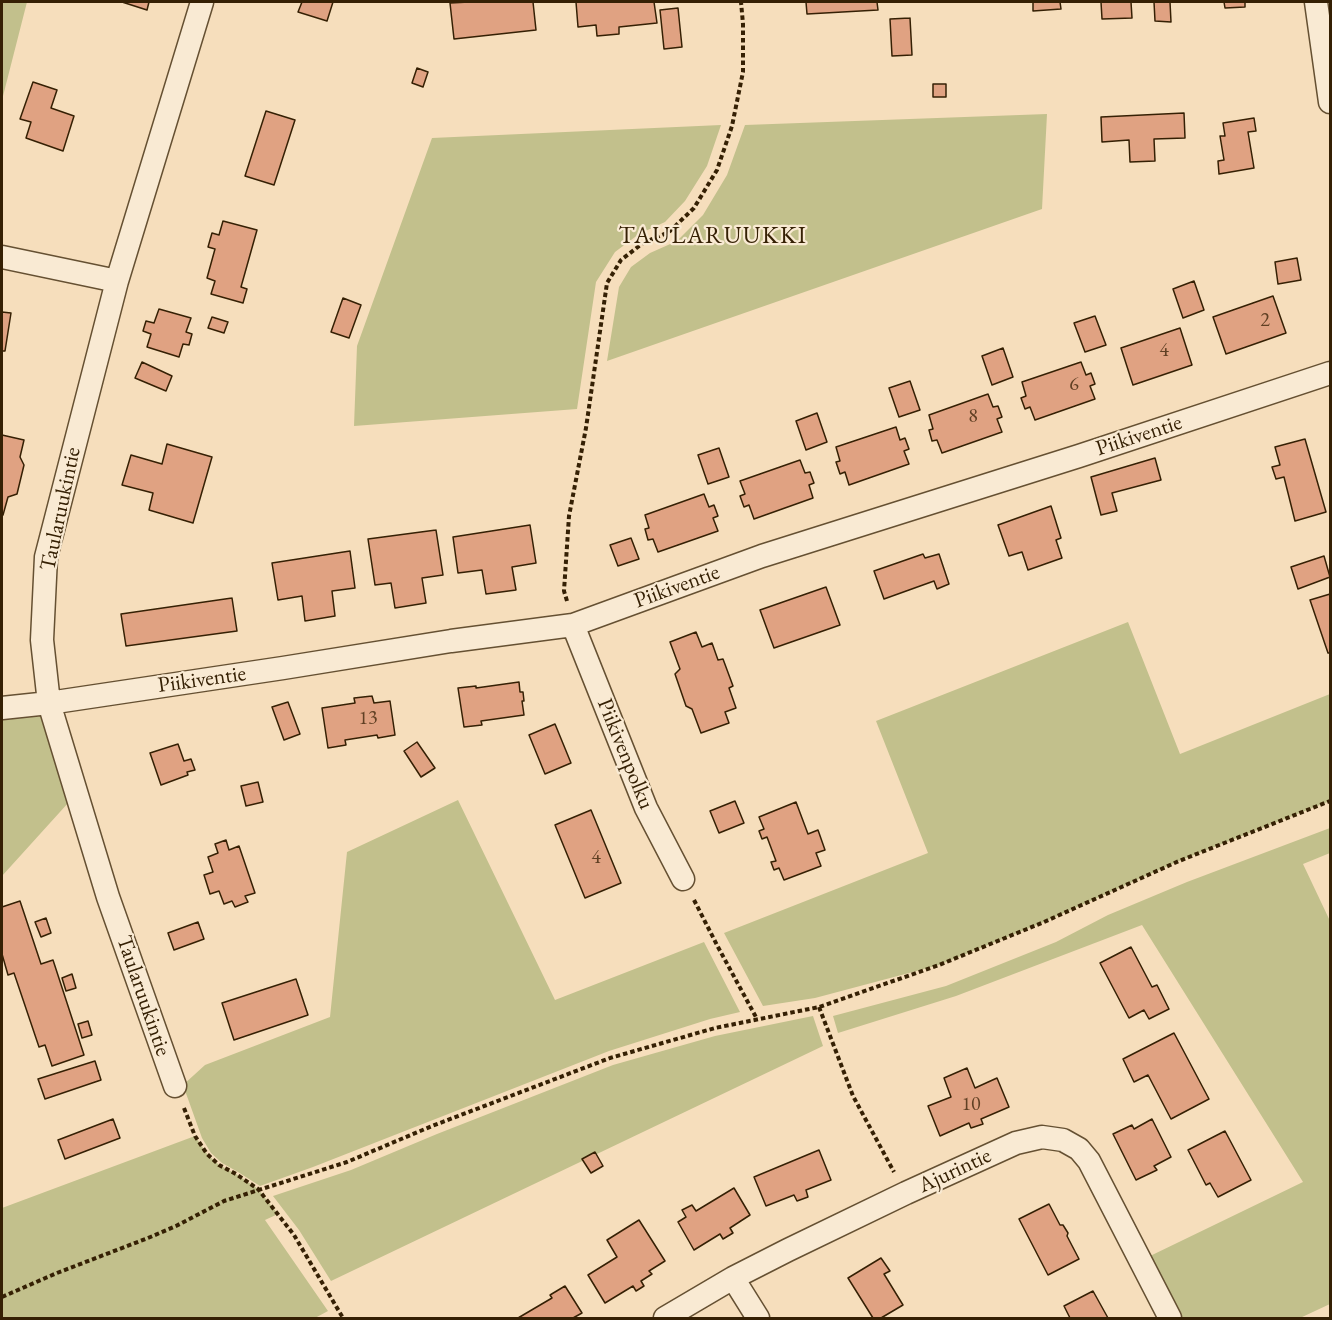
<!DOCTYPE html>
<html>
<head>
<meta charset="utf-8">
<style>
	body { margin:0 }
	#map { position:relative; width:1332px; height:1320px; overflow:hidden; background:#f6debc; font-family:"EB Garamond",serif }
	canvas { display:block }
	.frame { position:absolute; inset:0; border:3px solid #352004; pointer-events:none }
</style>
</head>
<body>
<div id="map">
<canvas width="1332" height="1320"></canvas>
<div class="frame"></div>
</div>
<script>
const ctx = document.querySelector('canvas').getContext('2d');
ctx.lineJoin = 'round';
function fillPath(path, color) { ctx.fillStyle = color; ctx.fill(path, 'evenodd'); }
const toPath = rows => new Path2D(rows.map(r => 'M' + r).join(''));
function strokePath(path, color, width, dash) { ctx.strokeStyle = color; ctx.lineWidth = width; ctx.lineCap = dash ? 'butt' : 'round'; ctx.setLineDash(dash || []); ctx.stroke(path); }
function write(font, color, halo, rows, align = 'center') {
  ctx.font = font + ' "EB Garamond",serif'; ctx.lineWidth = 4.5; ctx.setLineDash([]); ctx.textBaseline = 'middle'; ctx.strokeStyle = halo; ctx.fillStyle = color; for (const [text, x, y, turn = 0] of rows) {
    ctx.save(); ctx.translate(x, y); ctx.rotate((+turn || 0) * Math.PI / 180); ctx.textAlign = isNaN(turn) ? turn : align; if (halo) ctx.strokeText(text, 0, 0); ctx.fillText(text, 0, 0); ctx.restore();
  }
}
const green = toPath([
	[2,2,27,2,2,100],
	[1047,114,1042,209,607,361,619,287,631,267,650,253,677,241,703,215,727,175,745,125],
	[721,125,707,166,685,201,665,222,639,234,615,252,596,282,577,409,354,426,357,346,432,138],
	[1128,622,1180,754,1330,694,1330,801,1179,861,1044,922,939,965,815,998,763,1006,724,933,928,853,876,721],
	[42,716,69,802,2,876,2,720],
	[458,800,555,1000,704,942,740,1012,710,1019,609,1051,313,1167,260,1186,238,1172,222,1163,211,1153,202,1138,183,1085,205,1065,330,1017,347,852],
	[1330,828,1330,853,1303,864,1330,921,1330,1304,1300,1318,1181,1318,1148,1257,1303,1182,1142,925,956,996,838,1033,833,1016,946,986,1056,942,1108,915,1187,882],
	[813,1016,823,1046,331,1281,299,1230,273,1196,351,1170,437,1134,613,1065,715,1036],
	[195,1136,207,1154,219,1165,236,1174,258,1189,269,1203,278,1214,265,1220,328,1311,315,1318,2,1318,2,1208]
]);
const building = toPath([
	[122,2,149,2,147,10,122,2],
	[302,2,333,2,327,21,298,12,302,2],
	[469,2,533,2,536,30,454,39,450,3,469,2],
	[576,2,654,2,657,23,619,27,619,34,597,36,596,25,578,27,576,2],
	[806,2,877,2,878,10,807,14,806,2],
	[1033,2,1060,2,1061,9,1033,11,1033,2],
	[1101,2,1131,2,1132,18,1102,19,1101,2],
	[1154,2,1170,2,1171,22,1155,21,1154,2],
	[1224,2,1245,2,1245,7,1225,8,1224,2],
	[678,8,682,47,664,49,660,10,678,8],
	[910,18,912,55,892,56,890,19,910,18],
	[417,68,428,72,423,87,412,83,417,68],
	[33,82,57,90,51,108,74,116,63,151,26,138,31,122,20,119,33,82],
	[933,84,946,84,946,97,933,97,933,84],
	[266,111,295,120,274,185,245,176,266,111],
	[1184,113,1185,138,1154,139,1155,161,1130,162,1129,140,1102,142,1101,117,1184,113],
	[1254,118,1256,131,1248,132,1254,168,1219,174,1218,161,1224,160,1220,136,1225,136,1223,123,1254,118],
	[223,221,257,230,241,287,247,289,243,303,211,294,215,281,207,278,215,249,208,247,212,233,219,235,223,221],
	[1297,258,1301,280,1278,284,1275,262,1297,258],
	[1194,281,1204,310,1183,318,1173,289,1194,281],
	[1273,296,1286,333,1226,354,1213,317,1273,296],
	[343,298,361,305,349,338,331,332,343,298],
	[159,309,191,318,186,332,192,334,189,345,183,344,179,357,147,347,151,334,143,331,146,321,154,323,159,309],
	[2,312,11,313,5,351,2,351,2,312],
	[1095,316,1106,345,1085,352,1074,323,1095,316],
	[212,317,228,322,224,333,208,328,212,317],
	[1180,328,1192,365,1133,385,1121,348,1180,328],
	[1003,348,1013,377,992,385,982,356,1003,348],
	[142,362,172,376,166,391,135,378,142,362],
	[1081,362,1086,375,1091,373,1095,384,1090,386,1095,399,1035,420,1030,407,1025,409,1021,398,1026,396,1022,382,1081,362],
	[910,381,920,410,899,417,889,388,910,381],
	[988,394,993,407,998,406,1002,417,997,419,1002,432,942,453,937,440,932,441,929,430,933,429,929,415,988,394],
	[817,413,827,442,806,450,796,421,817,413],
	[896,427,900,440,905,438,909,449,904,451,909,464,849,485,845,472,840,474,836,462,840,461,836,447,896,427],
	[2,435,24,440,20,457,24,465,17,494,8,497,3,515,2,515,2,435],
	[1305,439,1326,512,1295,521,1284,477,1276,479,1272,467,1280,465,1275,447,1305,439],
	[167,444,212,457,193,523,149,510,153,493,122,485,131,455,162,464,167,444],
	[719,448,729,477,708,484,698,455,719,448],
	[1155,458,1161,480,1112,493,1117,511,1101,515,1091,477,1155,458],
	[800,460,805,473,810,472,814,483,809,485,813,498,754,519,749,505,744,507,740,496,745,494,740,481,800,460],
	[704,494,709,507,714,505,718,516,713,518,718,531,658,552,653,539,648,540,645,529,649,528,645,515,704,494],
	[1051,506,1061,538,1056,540,1062,558,1028,570,1022,552,1009,556,998,525,1051,506],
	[530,525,536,563,512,567,516,590,486,594,482,570,458,573,453,537,530,525],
	[436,530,443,575,422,578,426,603,395,608,391,583,375,585,368,539,436,530],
	[631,538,639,559,618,566,610,545,631,538],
	[350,551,355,588,332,591,335,616,305,621,302,596,278,600,272,563,350,551],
	[923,554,925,558,939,554,949,584,937,589,934,581,884,599,874,571,923,554],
	[1324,556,1330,577,1298,589,1291,567,1324,556],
	[826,587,840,625,774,648,760,610,826,587],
	[1330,594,1330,653,1328,653,1310,600,1330,594],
	[232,598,237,631,126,646,121,614,232,598],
	[696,632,702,647,712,643,718,660,723,659,733,686,729,688,736,708,725,712,729,723,701,733,692,709,686,706,675,674,680,669,670,642,696,632],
	[519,682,520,692,523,692,524,701,522,701,524,715,481,721,482,725,464,727,458,688,476,686,476,688,519,682],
	[372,696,374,703,390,701,395,735,378,738,377,735,345,740,346,745,328,748,322,708,355,703,354,698,372,696],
	[288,702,300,734,284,740,272,707,288,702],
	[555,724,571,763,545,774,529,735,555,724],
	[417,742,435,768,421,777,404,751,417,742],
	[178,744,184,761,191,759,195,770,187,772,188,775,161,785,150,753,178,744],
	[258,782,263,802,246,806,241,786,258,782],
	[735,801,744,823,719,833,710,811,735,801],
	[796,802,808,834,818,830,825,850,816,853,821,866,784,880,779,868,774,870,771,862,776,861,767,837,762,839,759,831,764,829,759,817,796,802],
	[591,810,621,883,585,898,555,825,591,810],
	[226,840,229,850,239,846,255,893,245,896,248,902,235,907,232,901,224,904,219,891,210,894,204,875,213,872,208,857,218,853,215,844,226,840],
	[20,901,41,964,53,960,84,1055,52,1066,45,1045,39,1047,14,973,8,975,2,954,2,907,20,901],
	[46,918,51,933,41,937,35,922,46,918],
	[198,922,204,939,174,950,168,933,198,922],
	[1131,947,1152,987,1157,985,1169,1009,1149,1019,1144,1010,1129,1018,1100,963,1131,947],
	[72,974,76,988,66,991,62,978,72,974],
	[296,979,308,1015,234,1040,222,1003,296,979],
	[88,1021,92,1035,82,1038,78,1024,88,1021],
	[1174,1033,1209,1099,1171,1119,1148,1075,1134,1082,1123,1059,1174,1033],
	[95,1061,101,1080,45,1099,38,1079,95,1061],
	[967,1068,975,1088,997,1078,1009,1107,981,1119,983,1124,971,1128,969,1123,940,1136,928,1106,951,1097,944,1078,967,1068],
	[113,1119,120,1138,65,1159,58,1140,113,1119],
	[1152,1119,1171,1157,1154,1166,1157,1170,1136,1180,1113,1134,1132,1125,1134,1129,1152,1119],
	[1225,1131,1251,1180,1218,1197,1210,1183,1206,1185,1188,1150,1225,1131],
	[819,1150,831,1180,806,1190,808,1197,797,1201,794,1195,766,1206,754,1177,819,1150],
	[595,1152,603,1166,591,1173,582,1159,595,1152],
	[734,1188,750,1215,730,1228,733,1233,723,1239,720,1234,694,1250,678,1222,686,1217,682,1210,692,1205,696,1211,734,1188],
	[1049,1204,1060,1225,1063,1225,1068,1233,1067,1236,1079,1259,1048,1275,1019,1219,1049,1204],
	[639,1220,665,1261,649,1271,652,1274,641,1281,644,1286,636,1291,633,1286,605,1303,588,1275,617,1257,607,1240,639,1220],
	[881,1258,890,1271,884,1274,903,1305,881,1318,873,1318,848,1278,881,1258],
	[565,1286,582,1313,573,1318,518,1318,552,1298,550,1295,565,1286],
	[1093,1291,1108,1318,1070,1318,1064,1306,1093,1291]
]);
const path = toPath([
	[567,601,564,591,569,516,586,428,607,283,621,260,643,243,669,232,694,208,717,170,732,126,743,72,743,24,741,2],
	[694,900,718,947,757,1019],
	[819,1007,853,1096,894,1172],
	[184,1108,195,1136,207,1154,219,1165,236,1174,258,1189,269,1203,294,1235,343,1318],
	[2,1297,57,1273,148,1238,176,1226,224,1201,347,1162,432,1126,610,1058,715,1028,819,1007,939,965,1044,922,1179,861,1330,801]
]);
const minor = toPath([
	[1316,2,1330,102],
	[2,257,117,281],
	[573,625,646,808,683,879],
	[2,708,49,703,283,668,451,641,573,625,762,556,1079,456,1330,373],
	[175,1086,108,897,49,703,42,640,46,557,117,281,202,2],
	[733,1278,758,1318],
	[665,1318,733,1278,788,1250,906,1193,1016,1143,1042,1137,1063,1140,1079,1149,1089,1161,1170,1318]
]);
const numberNames = [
	["2",1265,321],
	["4",1164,351],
	["6",1074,385],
	["8",973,417],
	["13",368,719],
	["4",596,858],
	["10",971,1105]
];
const streetNames = [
	["Piikiventie",1139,436,-18],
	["Taularuukintie",61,509,-78],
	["Piikiventie",677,587,-20],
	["Piikiventie",202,680,-8],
	["Piikivenpolku",625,754,68],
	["Taularuukintie",143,996,71],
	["Ajurintie",955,1171,-25]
];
const neighbourhoodNames = [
	["TAULARUUKKI",713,236]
];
fillPath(green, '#c2c08c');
fillPath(building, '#e0a282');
strokePath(building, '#352004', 1.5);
strokePath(minor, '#655032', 25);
strokePath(path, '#352004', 4, [4.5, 3]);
strokePath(minor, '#f9ead3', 22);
write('20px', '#604024', null, numberNames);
write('22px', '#352004', '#f9ead3', streetNames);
ctx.letterSpacing = '1.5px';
write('24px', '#352004', '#f9ead3', neighbourhoodNames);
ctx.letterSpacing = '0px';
</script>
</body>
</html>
